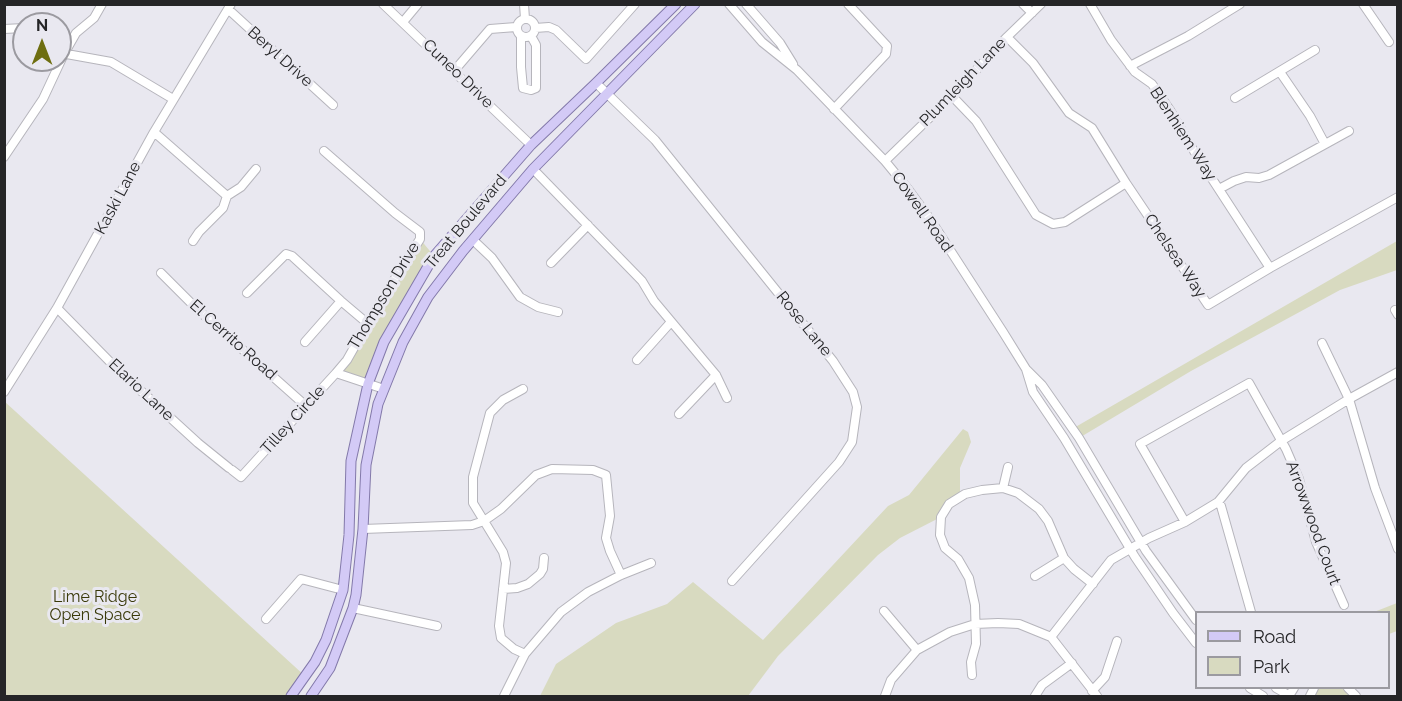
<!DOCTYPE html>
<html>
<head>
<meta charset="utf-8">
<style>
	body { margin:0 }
	#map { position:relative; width:1402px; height:701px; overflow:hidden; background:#e9e8f0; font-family:Raleway,sans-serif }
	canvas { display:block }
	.frame { position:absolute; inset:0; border:6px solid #252527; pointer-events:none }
	.legend { position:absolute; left:1195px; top:611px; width:195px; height:78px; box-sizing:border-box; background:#e9e8f0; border:2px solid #9b9aa0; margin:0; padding:8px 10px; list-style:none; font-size:18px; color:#252527 }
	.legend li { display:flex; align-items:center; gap:12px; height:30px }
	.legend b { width:30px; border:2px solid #9b9aa0 }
	.north { position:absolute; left:12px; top:12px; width:60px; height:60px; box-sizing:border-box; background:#e9e8f0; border:2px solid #9b9aa0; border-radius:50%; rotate:0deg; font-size:16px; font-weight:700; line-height:24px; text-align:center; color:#252527 }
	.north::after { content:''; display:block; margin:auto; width:21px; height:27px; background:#6e6e10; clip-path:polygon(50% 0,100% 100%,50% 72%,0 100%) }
</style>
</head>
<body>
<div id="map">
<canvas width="1402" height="701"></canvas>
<div class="frame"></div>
<ul class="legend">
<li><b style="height:8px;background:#d3caf6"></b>Road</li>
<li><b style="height:16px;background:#d8dac0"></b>Park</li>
</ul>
<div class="north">N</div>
</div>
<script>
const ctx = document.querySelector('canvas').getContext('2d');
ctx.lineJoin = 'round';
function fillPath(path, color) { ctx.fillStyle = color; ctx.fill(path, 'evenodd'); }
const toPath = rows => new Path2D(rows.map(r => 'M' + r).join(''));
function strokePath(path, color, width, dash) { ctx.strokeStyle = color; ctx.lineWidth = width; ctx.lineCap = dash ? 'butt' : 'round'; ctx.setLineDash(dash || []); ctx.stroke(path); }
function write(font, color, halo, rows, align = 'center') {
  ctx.font = font + ' Raleway,sans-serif'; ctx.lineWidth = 6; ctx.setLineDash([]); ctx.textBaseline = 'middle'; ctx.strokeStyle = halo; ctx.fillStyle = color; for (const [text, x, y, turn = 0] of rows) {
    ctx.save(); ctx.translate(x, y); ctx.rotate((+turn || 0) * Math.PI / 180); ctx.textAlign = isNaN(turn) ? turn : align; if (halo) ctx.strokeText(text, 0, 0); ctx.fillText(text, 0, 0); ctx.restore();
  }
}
const green = toPath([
	[420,239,434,256,384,342,368,384,336,373],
	[1397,241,1397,270,1340,290,1191,371,1079,438,1072,429],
	[4,401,305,676,291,696,5,696],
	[963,429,968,432,971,442,960,468,960,497,941,517,900,538,878,555,778,656,748,696,540,696,556,664,616,623,667,604,693,582,763,640,888,506,909,495],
	[1397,603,1397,631,1389,634,1388,612,1374,612],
	[1314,688,1348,688,1356,696,1310,696]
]);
const minor = toPath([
	[383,4,531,145],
	[524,4,525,19],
	[729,4,762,42,797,70,885,161,908,189,930,219,1003,332,1026,369,1033,392,1064,438,1135,557,1173,613,1196,643],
	[746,4,780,43,793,64],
	[1023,4,1032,13],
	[1090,4,1111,40,1135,72,1152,84,1170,110,1194,151,1270,268],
	[1363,4,1389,42],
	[228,9,333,105],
	'517 28a9 9 0 1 1 18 0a9 9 0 1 1-18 0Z',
	[403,22,418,4],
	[535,28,549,27,556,30,586,59,635,4],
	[4,29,24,28],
	[521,37,521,67,523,88,531,90,536,88,536,45,531,36],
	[1007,37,1033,63,1069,113,1092,128,1126,183,1208,305,1270,268,1398,197],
	[61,53,111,62,173,99],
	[1130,66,1188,36,1240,4],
	[454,71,490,29,516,27],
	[1280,72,1310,116,1325,144],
	[596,83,655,140,833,361,853,392,857,407,852,442,839,462,732,581],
	[952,96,976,121,1036,215,1053,224,1065,222,1126,183],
	[1235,98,1315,50],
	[834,109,886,54,887,46,848,4],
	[154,132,227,196],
	[324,151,395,213,420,232,420,239,377,307,347,360,336,373],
	[4,157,43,99,64,54,76,33,94,18,102,4],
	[885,161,952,96,1007,37,1041,4],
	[533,169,642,281,654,301,716,375,727,398],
	[1219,189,1234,181,1246,177,1259,178,1269,175,1349,131],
	[227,196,241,187,256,169],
	[473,240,492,258,520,297,538,307,558,312],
	[193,241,199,232,223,208,227,196],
	[551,263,588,225],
	[161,273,197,309,306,406],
	[247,293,286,254,292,256,341,301,367,323],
	[57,308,116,368,198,443,229,468],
	[1395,310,1398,315],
	[305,342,341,301],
	[1322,343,1349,399,1375,488,1398,549],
	[637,360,671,322],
	[1027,370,1042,385,1079,438,1146,551,1196,620],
	[523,389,503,400,490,413,473,477,473,503,503,552,506,563,499,626,501,638,514,649,525,654],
	[4,392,57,308,154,132,231,4],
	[679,414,716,375],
	[232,470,241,477,336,373,384,389],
	[1003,488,1008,467],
	[1218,502,1221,506,1251,612],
	[1185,522,1140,444,1249,383,1286,449,1299,479,1316,542,1344,605],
	[363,529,472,525,484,521,501,509,536,475,552,469,593,470,606,475,610,516,606,538,610,551,621,575],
	[1035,576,1064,558],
	[503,589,517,588,528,584,540,574,543,569,544,558],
	[353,608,437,626],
	[884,611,917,650],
	[266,619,301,579,343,590],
	[1051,637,1111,560,1149,538,1185,522,1218,502,1246,468,1281,441,1349,399,1398,372],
	[972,675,971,662,976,644,975,605,969,578,958,559,945,548,940,535,941,517,949,504,965,494,982,490,1003,488,1018,493,1039,509,1048,521,1064,558,1074,569,1093,584],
	[1250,688,1263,696],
	[1276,688,1290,696],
	[1348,688,1356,696],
	[1092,691,1105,677,1117,641],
	[504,696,525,654,561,612,588,592,621,575,651,563],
	[885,696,891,680,917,650,950,632,975,624,998,623,1019,624,1051,637,1097,696],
	[1035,696,1042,685,1072,663],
	[1289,696,1294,688],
	[1310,696,1314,688]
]);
const major = toPath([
	[291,696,315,662,326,640,343,590,349,535,351,461,368,384,384,342,434,256,531,145,596,83,676,4],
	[311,696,330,668,353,608,356,595,363,529,366,465,378,404,403,342,428,297,463,251,533,169,695,4]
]);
const streetNames = [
	["Beryl Drive",280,57,42],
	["Cuneo Drive",458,74,44],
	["Plumleigh Lane",963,82,-46],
	["Blenhiem Way",1183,134,57],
	["Kaski Lane",118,198,-62],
	["Cowell Road",922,212,55],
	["Treat Boulevard",466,222,-50],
	["Chelsea Way",1175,256,56],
	["Thompson Drive",384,296,-59],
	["Rose Lane",804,324,51],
	["El Cerrito Road",233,340,42],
	["Elario Lane",141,390,43],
	["Tilley Circle",293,420,-48],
	["Arrowwood Court",1313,523,70]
];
const parkNames = [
	["Lime Ridge",95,597],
	["Open Space",95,615]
];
fillPath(green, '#d8dac0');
strokePath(minor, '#b6b5bc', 10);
strokePath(major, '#8379aa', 11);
strokePath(minor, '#fff', 8);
strokePath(major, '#d3caf6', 9);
write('16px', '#252527', '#e9e8f0', streetNames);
write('16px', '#393909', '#e9e8f0', parkNames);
</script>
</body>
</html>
